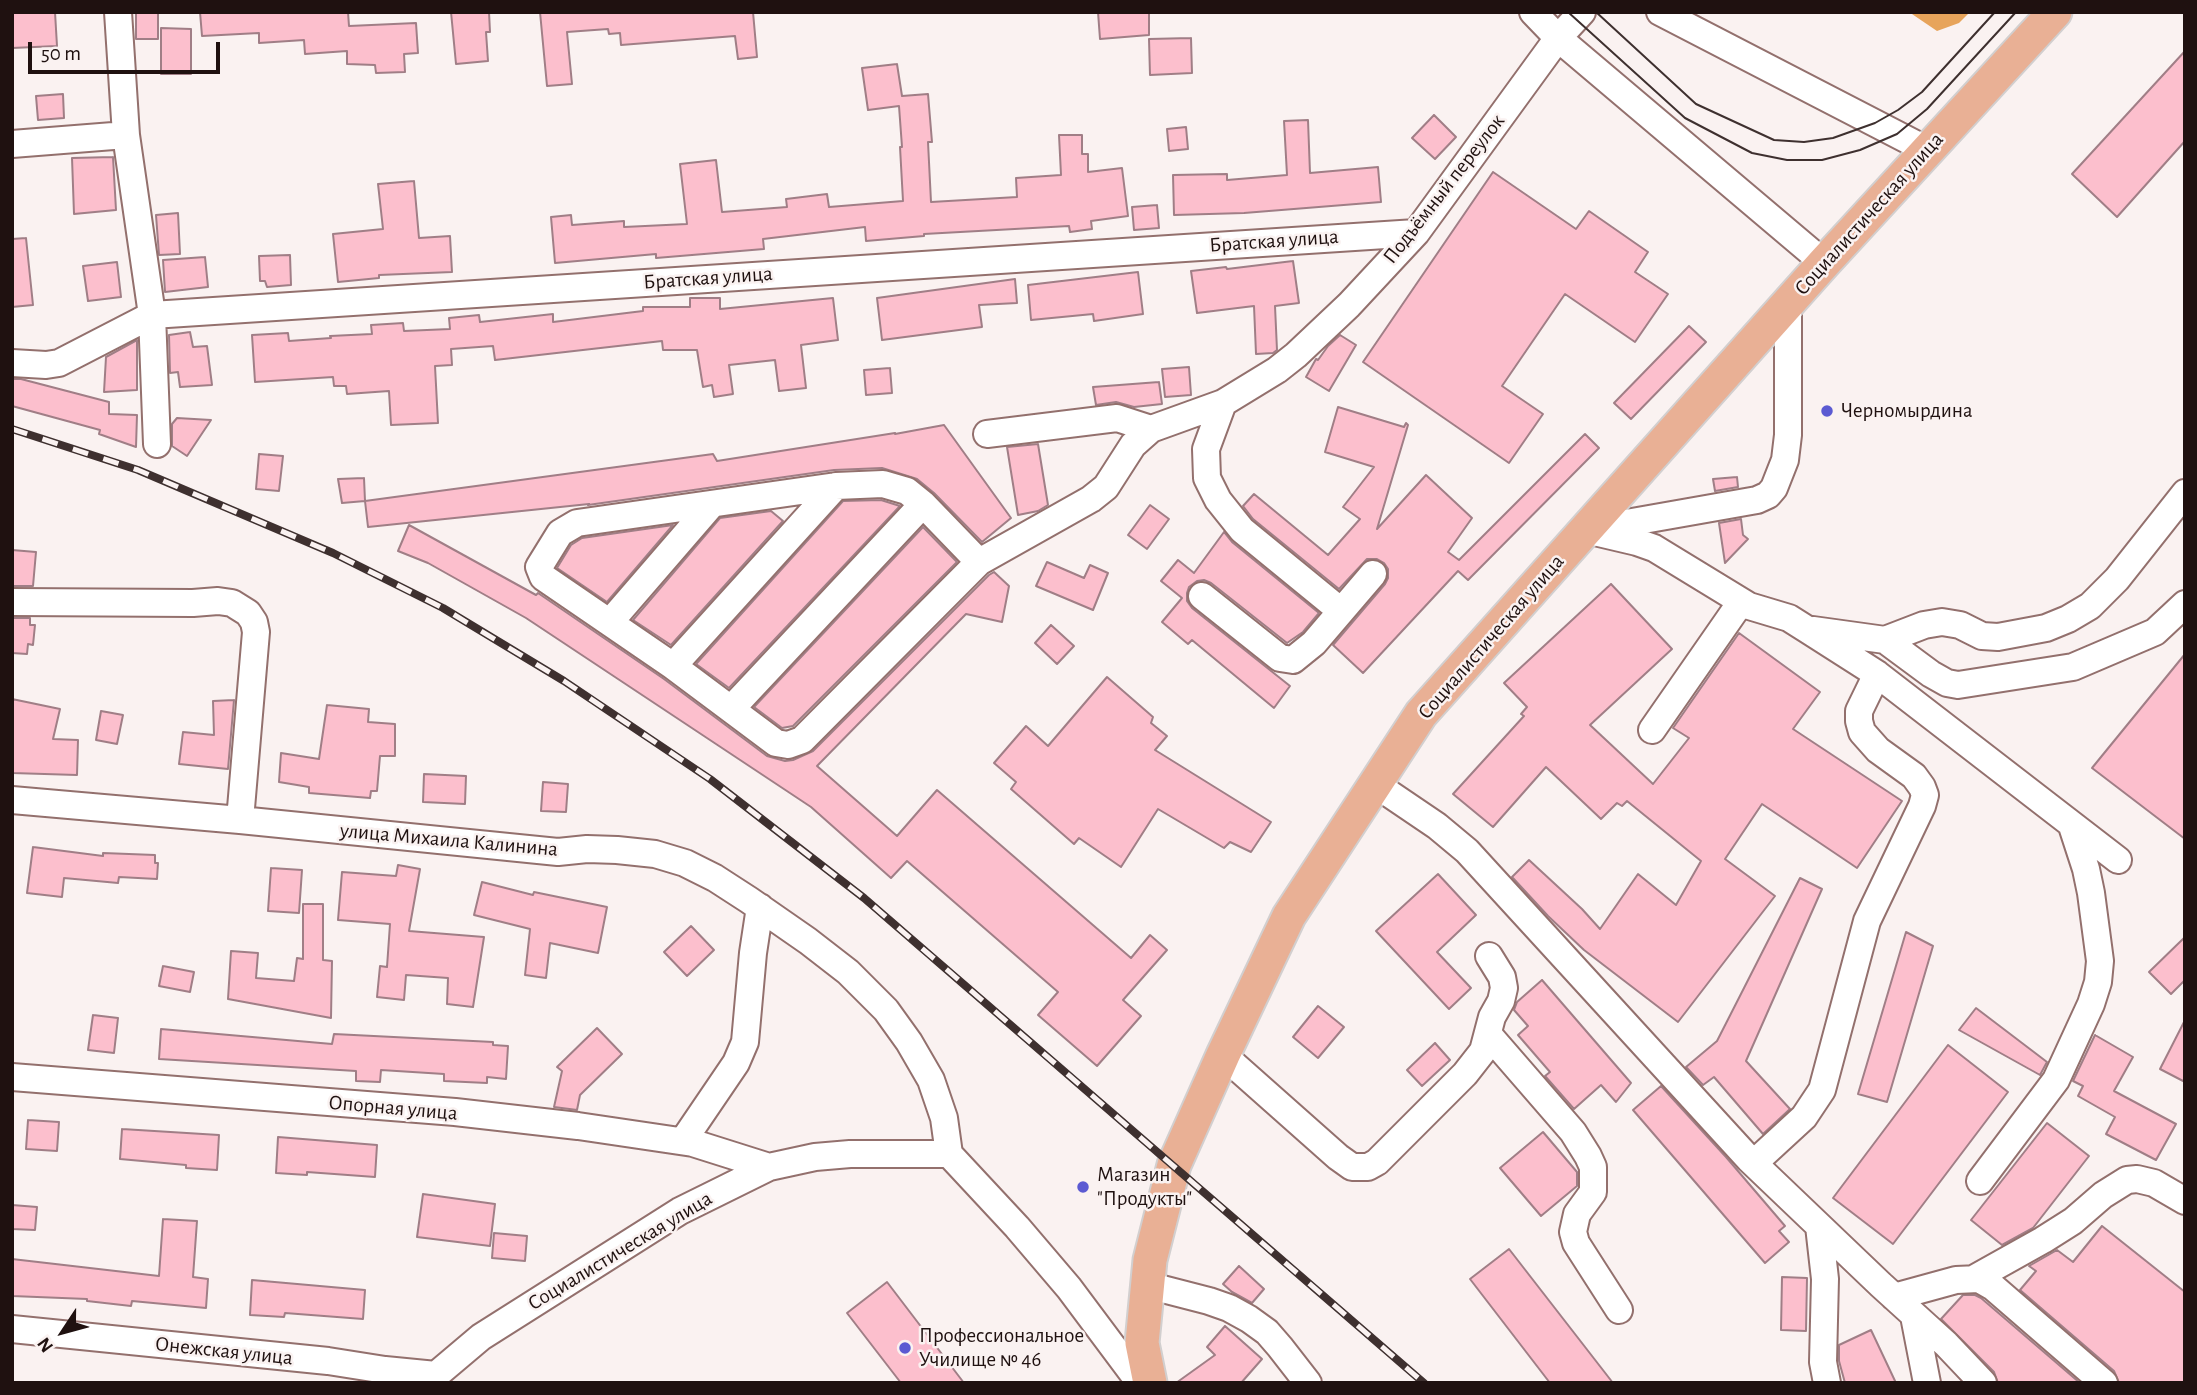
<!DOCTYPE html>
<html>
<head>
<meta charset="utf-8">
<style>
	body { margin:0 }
	#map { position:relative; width:2197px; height:1395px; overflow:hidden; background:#faf2f1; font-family:"Alegreya Sans",sans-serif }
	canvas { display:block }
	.frame { position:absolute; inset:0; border:14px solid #1f1110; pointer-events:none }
	.north { position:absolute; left:28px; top:1297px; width:70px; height:70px; -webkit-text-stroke:5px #faf2f1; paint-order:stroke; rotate:234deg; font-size:19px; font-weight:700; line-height:28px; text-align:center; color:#1f1110 }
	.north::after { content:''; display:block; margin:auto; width:24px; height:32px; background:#1f1110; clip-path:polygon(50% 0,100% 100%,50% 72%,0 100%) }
	.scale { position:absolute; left:28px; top:42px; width:192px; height:32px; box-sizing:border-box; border:4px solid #1f1110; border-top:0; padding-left:9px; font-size:21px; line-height:24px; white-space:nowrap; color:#1f1110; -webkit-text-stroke:5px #faf2f1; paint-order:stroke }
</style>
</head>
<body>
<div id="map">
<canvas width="2197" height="1395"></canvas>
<div class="frame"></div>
<div class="north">N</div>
<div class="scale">50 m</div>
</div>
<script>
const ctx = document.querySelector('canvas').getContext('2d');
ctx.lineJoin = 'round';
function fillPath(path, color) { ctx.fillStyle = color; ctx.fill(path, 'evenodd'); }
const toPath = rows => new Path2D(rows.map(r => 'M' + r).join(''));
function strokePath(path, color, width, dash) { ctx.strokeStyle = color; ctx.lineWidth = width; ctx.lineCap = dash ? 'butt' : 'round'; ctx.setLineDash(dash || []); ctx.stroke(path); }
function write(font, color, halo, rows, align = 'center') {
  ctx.font = font + ' "Alegreya Sans",sans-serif'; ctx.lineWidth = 5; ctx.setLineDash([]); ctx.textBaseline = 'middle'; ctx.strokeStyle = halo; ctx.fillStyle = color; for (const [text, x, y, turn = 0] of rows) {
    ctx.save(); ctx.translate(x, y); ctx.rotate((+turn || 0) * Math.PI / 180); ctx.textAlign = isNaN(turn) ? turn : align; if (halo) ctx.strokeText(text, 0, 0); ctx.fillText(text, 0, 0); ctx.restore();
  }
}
const forest = toPath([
	[1909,12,1970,12,1959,23,1937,31]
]);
const building = toPath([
	[12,12,55,12,57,46,12,48,12,12],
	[136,12,158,12,158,39,136,39,136,12],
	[200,12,348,12,349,26,416,23,418,53,404,54,405,72,376,73,375,65,347,64,347,51,305,54,304,40,259,43,259,33,202,36,200,12],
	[451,12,489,12,490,32,486,32,488,61,456,64,451,12],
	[540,12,753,12,757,57,738,59,735,36,621,45,620,33,609,34,608,29,567,32,572,84,547,86,540,12],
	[1098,12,1149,12,1149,35,1100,39,1098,12],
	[161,28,191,29,191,74,161,74,161,28],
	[1191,38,1192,73,1150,75,1149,39,1191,38],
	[2185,51,2185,141,2117,217,2072,174,2185,51],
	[897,64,902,96,928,94,932,142,928,142,931,202,1017,197,1016,178,1061,175,1059,135,1082,135,1082,154,1088,154,1088,172,1122,168,1128,216,1091,221,1092,229,1070,232,1069,226,924,234,924,236,866,241,865,227,763,239,764,249,656,258,656,254,555,263,551,217,571,215,572,225,624,221,624,227,687,224,680,164,716,160,722,212,787,207,786,199,827,194,829,207,903,201,900,147,902,147,899,106,868,110,862,68,897,64],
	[63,94,64,118,38,120,36,96,63,94],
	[1434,115,1456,137,1435,159,1412,138,1434,115],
	[1308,120,1310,173,1378,167,1381,202,1244,213,1174,215,1173,175,1227,174,1227,180,1287,175,1284,121,1308,120],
	[1186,127,1188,149,1169,151,1167,129,1186,127],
	[113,157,116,210,74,214,72,158,113,157],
	[1493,172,1576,229,1589,211,1648,252,1635,272,1668,294,1635,342,1565,294,1502,386,1543,414,1509,463,1363,362,1493,172],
	[414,181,419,238,450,236,452,272,379,275,379,278,338,282,333,234,383,229,378,184,414,181],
	[1157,205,1159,228,1134,230,1132,207,1157,205],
	[178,213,180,254,159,255,156,215,178,213],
	[26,238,33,305,12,307,12,239,26,238],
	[290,255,291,285,267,287,265,281,260,281,259,256,290,255],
	[205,257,208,287,165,292,163,260,205,257],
	[1293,261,1299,303,1275,306,1277,350,1273,353,1256,354,1254,306,1197,313,1191,271,1226,267,1227,269,1293,261],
	[117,262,121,297,88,301,83,266,117,262],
	[1138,272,1143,314,1094,321,1093,314,1031,320,1028,285,1138,272],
	[1015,279,1017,303,979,305,982,327,882,340,877,298,1015,279],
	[690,298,720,298,720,309,833,298,838,340,801,345,806,388,779,391,775,360,729,365,733,394,714,397,712,385,703,387,697,350,663,350,662,341,495,360,493,346,451,349,452,365,435,366,438,423,391,425,389,391,347,394,346,386,334,386,333,377,255,382,252,335,288,333,289,341,331,338,330,336,372,334,371,325,403,323,404,331,450,329,449,318,479,315,480,322,553,314,553,322,643,311,643,307,690,307,690,298],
	[1689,326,1706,342,1631,419,1614,403,1689,326],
	[190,332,193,347,207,346,212,385,180,387,178,372,170,373,169,335,190,332],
	[1340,335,1356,345,1329,391,1306,377,1316,359,1318,360,1328,346,1340,335],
	[137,340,137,390,104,392,106,357,137,340],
	[1189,367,1191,395,1165,397,1162,369,1189,367],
	[890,368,892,393,866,395,864,370,890,368],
	[12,379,21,379,109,402,109,414,137,415,136,447,99,434,100,430,12,406,12,379],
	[1159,382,1162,404,1134,407,1116,402,1096,405,1093,387,1159,382],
	[1338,407,1404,427,1406,423,1408,425,1377,529,1426,475,1472,518,1448,552,1459,560,1585,434,1599,448,1468,580,1458,571,1363,673,1333,645,1385,584,1388,578,1388,569,1384,563,1377,559,1367,559,1339,589,1253,519,1243,506,1254,494,1328,555,1360,519,1343,507,1374,467,1325,452,1338,407],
	[177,418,211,420,187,456,172,446,172,424,177,418],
	[944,425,1011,518,982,542,934,493,917,479,882,468,834,470,588,505,589,504,368,527,365,501,713,454,717,461,895,433,895,434,944,425],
	[1038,444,1048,505,1038,511,1018,515,1007,447,1038,444],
	[259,454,283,456,279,491,256,489,259,454],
	[1737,477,1738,487,1715,491,1713,479,1737,477],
	[364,478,365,501,342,503,338,479,364,478],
	[881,500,900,506,729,688,696,664,843,501,881,500],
	[1150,505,1169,519,1147,549,1128,535,1150,505],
	[771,511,783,521,671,645,633,620,720,518,771,511],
	[1741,519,1743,535,1748,539,1725,563,1719,523,1741,519],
	[409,525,536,595,538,593,664,679,767,756,785,761,793,760,813,751,989,575,994,572,1009,586,1002,622,966,614,817,766,897,836,937,790,1131,958,1150,935,1167,950,1123,1000,1141,1016,1097,1066,1038,1015,1058,992,907,861,891,878,811,807,526,618,428,563,398,551,409,525],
	[673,525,607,602,557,568,571,545,582,538,673,525],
	[923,527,957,562,793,726,782,728,754,707,923,527],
	[1224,532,1232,542,1319,613,1303,632,1287,643,1211,583,1204,580,1197,581,1189,587,1187,593,1187,601,1192,608,1290,686,1274,708,1192,640,1188,644,1162,622,1182,598,1161,581,1178,560,1194,573,1224,532],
	[12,550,36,552,33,586,12,586,12,550],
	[1047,562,1084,578,1090,565,1108,573,1093,610,1036,586,1047,562],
	[1611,584,1672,649,1590,725,1653,784,1689,738,1673,728,1739,633,1820,692,1793,729,1902,801,1857,868,1762,804,1725,859,1775,896,1678,1022,1584,950,1548,916,1512,877,1529,860,1582,909,1600,929,1638,874,1676,905,1701,861,1627,801,1622,806,1617,803,1601,819,1546,767,1493,827,1453,794,1524,716,1521,714,1527,707,1504,683,1611,584],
	[12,618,30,618,30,625,35,625,33,645,28,644,27,654,12,653,12,618],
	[1051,625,1074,646,1057,664,1035,643,1051,625],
	[2185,654,2185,839,2092,768,2185,654],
	[1107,677,1153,717,1151,723,1167,736,1155,750,1271,822,1251,852,1230,842,1224,848,1158,809,1121,867,1079,838,1074,844,1011,789,1016,782,994,763,1026,726,1048,746,1107,677],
	[12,699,60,709,53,739,78,740,77,775,12,773,12,699],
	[234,700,228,769,179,764,183,732,214,735,213,701,234,700],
	[327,705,369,709,368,722,395,724,395,756,380,756,377,791,371,791,370,798,309,793,309,787,279,782,281,753,319,759,327,705],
	[101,711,123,715,117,744,96,740,101,711],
	[424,774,466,776,465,804,423,802,424,774],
	[543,782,568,784,566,812,541,811,543,782],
	[33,847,103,856,103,853,155,855,155,863,158,863,157,879,119,877,118,883,64,878,62,897,27,893,33,847],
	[398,865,420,869,409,931,484,937,473,1007,447,1004,448,978,406,975,404,1000,377,997,380,966,387,967,390,924,338,920,342,872,396,876,398,865],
	[271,868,302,870,299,913,268,911,271,868],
	[1438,874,1476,915,1437,952,1471,988,1449,1009,1376,931,1438,874],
	[1800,878,1822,889,1746,1061,1790,1109,1763,1134,1714,1077,1703,1085,1686,1067,1717,1041,1800,878],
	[482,882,533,895,534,892,607,907,598,953,550,943,546,978,525,975,530,929,474,915,482,882],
	[303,904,323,904,323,960,332,961,331,1018,228,999,231,951,258,953,256,978,294,981,297,958,303,959,303,904],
	[691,926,714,950,687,976,664,952,691,926],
	[1906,932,1933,946,1887,1102,1858,1094,1906,932],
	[2185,937,2185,980,2171,994,2149,972,2185,937],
	[163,966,194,972,190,992,159,986,163,966],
	[1542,980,1631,1083,1616,1102,1601,1085,1574,1109,1545,1076,1550,1072,1518,1035,1528,1026,1514,1010,1517,1002,1542,980],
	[1318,1006,1344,1027,1318,1058,1293,1037,1318,1006],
	[1976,1008,2047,1062,2040,1075,1959,1030,1976,1008],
	[93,1015,118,1018,114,1053,88,1050,93,1015],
	[2185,1020,2185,1082,2160,1069,2185,1020],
	[597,1028,622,1054,580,1095,577,1110,554,1107,562,1071,557,1067,597,1028],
	[161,1029,332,1044,334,1034,493,1042,493,1045,508,1046,506,1079,487,1077,487,1083,444,1081,444,1074,381,1070,380,1082,356,1081,356,1071,159,1059,161,1029],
	[2095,1035,2133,1057,2114,1091,2176,1124,2156,1160,2106,1134,2115,1117,2078,1096,2083,1086,2073,1081,2095,1035],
	[1435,1043,1450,1060,1422,1086,1407,1070,1435,1043],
	[1948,1045,2008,1092,1893,1244,1833,1198,1948,1045],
	[1661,1086,1726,1157,1785,1226,1779,1231,1789,1242,1765,1263,1633,1110,1661,1086],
	[28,1120,59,1122,57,1151,26,1149,28,1120],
	[2047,1123,2089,1156,2033,1228,2002,1245,1971,1220,2047,1123],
	[122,1129,219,1135,217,1170,186,1168,186,1165,120,1159,122,1129],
	[1543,1132,1577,1172,1577,1186,1541,1216,1500,1168,1543,1132],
	[278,1137,377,1145,375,1177,307,1172,307,1175,276,1173,278,1137],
	[423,1194,495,1204,490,1246,417,1237,423,1194],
	[12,1205,37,1207,35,1230,12,1229,12,1205],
	[163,1219,197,1221,193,1277,208,1279,206,1308,132,1301,131,1306,87,1301,87,1299,12,1296,12,1259,159,1276,163,1219],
	[2102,1226,2185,1292,2185,1383,2119,1383,2114,1371,2020,1290,2036,1271,2029,1266,2057,1250,2073,1262,2102,1226],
	[494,1233,527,1236,525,1261,492,1258,494,1233],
	[1509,1249,1613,1383,1550,1383,1470,1279,1509,1249],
	[1239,1266,1264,1289,1252,1303,1232,1292,1223,1284,1239,1266],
	[1782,1277,1807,1278,1806,1331,1781,1330,1782,1277],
	[252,1280,365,1290,363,1319,285,1313,284,1317,250,1315,252,1280],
	[887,1282,964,1383,901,1383,847,1313,887,1282],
	[1963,1295,1975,1295,1981,1298,2080,1383,1998,1383,1994,1372,1941,1319,1963,1295],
	[1225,1326,1262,1359,1241,1383,1176,1383,1215,1355,1207,1347,1225,1326],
	[1871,1330,1896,1383,1845,1383,1839,1361,1839,1345,1871,1330]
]);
const minor = toPath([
	[118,12,126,135,152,315,157,444],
	[1533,12,1558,38,1824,263],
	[1660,12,1927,150],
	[12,144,126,135],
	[12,363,46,365,59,363,152,315,1416,233],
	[1223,403,1206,449,1207,478,1218,500,1242,530,1341,611],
	[987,434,1117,418,1151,429],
	[1598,528,1757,500,1768,495,1774,488,1785,460,1788,435,1788,303],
	[1586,530,1637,542,1654,548,1749,606,1789,618,1808,630,1877,674,2118,860],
	[979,562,923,504,907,491,883,484,836,486,577,523,560,533,539,567,543,577,673,666,776,743,788,745,802,740,979,562,1091,499,1106,487,1133,445,1151,429,1223,403,1277,370,1296,355,1349,305,1416,233,1558,38,1582,12],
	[1202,596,1280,658,1293,660,1314,643,1373,574],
	[12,602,193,603,218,601,232,603,248,613,254,622,256,632,240,820],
	[610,622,712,504],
	[1813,630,1885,640,1931,674,1947,683,1958,685,2073,667,2155,632,2185,604],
	[1885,640,1924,625,1942,622,1960,625,1982,636,1998,637,2046,628,2068,619,2090,606,2117,579,2185,493],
	[673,666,836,486],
	[731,709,923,504],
	[1652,730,1741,602],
	[1375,784,1437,826,1467,851,1749,1159,1881,1285,1946,1344,1983,1383],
	[12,800,240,820,558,852,587,849,617,850,655,854,685,863,715,878,749,900,808,941,848,972,886,1010,909,1042,931,1080,944,1118,949,1154],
	[1488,1034,1573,1132,1588,1156,1593,1167,1593,1192,1577,1214,1573,1232,1576,1243,1619,1310],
	[1223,1055,1338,1157,1352,1167,1368,1167,1377,1162,1465,1074,1483,1051,1492,1017,1501,1001,1504,988,1502,977,1489,956],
	[12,1077,455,1112,578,1126,693,1143,769,1167],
	[683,1141,736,1063,745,1042,753,953,760,907],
	[1754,1163,1804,1117,1822,1090,1867,921,1922,806,1925,795,1922,787,1914,776,1878,750,1862,732,1859,721,1859,711,1877,674],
	[1980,1181,2056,1080,2091,1004,2098,982,2100,961,2091,893,2086,869,2072,826],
	[1819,1226,1825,1279,1823,1362,1827,1383],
	[1975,1278,2043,1240,2073,1221,2103,1195,2127,1180,2137,1179,2154,1183,2185,1201],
	[1147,1285,1209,1301,1229,1308,1249,1319,1267,1332,1280,1347,1308,1383],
	[1894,1297,1956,1280,1979,1279,1993,1287,2104,1383],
	[1914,1316,1927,1383],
	[12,1329,328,1361,385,1370,436,1375],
	[432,1383,436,1375,481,1337,680,1211,769,1167,815,1157,850,1154,949,1154,1017,1227,1069,1288,1140,1383]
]);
const major = toPath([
	[1150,1383,1142,1343,1150,1260,1174,1165,1223,1055,1289,916,1421,714,1824,263,2055,12]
]);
const tram = toPath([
	[1568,12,1685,118,1752,153,1787,160,1822,160,1860,150,1897,134,1927,109,2016,12],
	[1596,12,1696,104,1774,140,1804,142,1833,138,1875,123,1898,110,1922,92,1995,12]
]);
const rail = toPath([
	[12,429,138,470,333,553,443,608,564,681,710,779,864,898,1424,1383]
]);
const markers = [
	[1827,411,7,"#5b5ad2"],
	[1083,1187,7,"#5b5ad2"],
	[905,1348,7,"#5b5ad2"]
];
const streetNames = [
	["Подъёмный переулок",1444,189,-52],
	["Социалистическая улица",1869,214,-48],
	["Братская улица",1274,241,-4],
	["Братская улица",708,278,-4],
	["Социалистическая улица",1491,637,-49],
	["улица Михаила Калинина",449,840,5],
	["Опорная улица",393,1108,5],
	["Социалистическая улица",620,1251,-31],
	["Онежская улица",224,1351,6]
];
const poiNames = [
	["Черномырдина",1841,411],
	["Магазин",1097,1175],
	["\"Продукты\"",1097,1199],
	["Профессиональное",919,1336],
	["Училище № 46",919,1360]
];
fillPath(forest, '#e7a45b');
fillPath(building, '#fcbfcd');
strokePath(building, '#a07e86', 2);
strokePath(minor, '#93706d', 30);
strokePath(major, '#d2cfcf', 37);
strokePath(minor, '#fff', 26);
strokePath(major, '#e9b095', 33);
strokePath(tram, '#3e302f', 2);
strokePath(rail, '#3e302f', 8);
strokePath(rail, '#faf2f1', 5, [16]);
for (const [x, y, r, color] of markers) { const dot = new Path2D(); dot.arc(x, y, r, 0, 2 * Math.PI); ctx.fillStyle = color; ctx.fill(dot); strokePath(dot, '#faf2f1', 2.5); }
write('21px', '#1f1110', '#faf2f1', streetNames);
write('21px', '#1f1110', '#faf2f1', poiNames, 'left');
</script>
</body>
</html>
